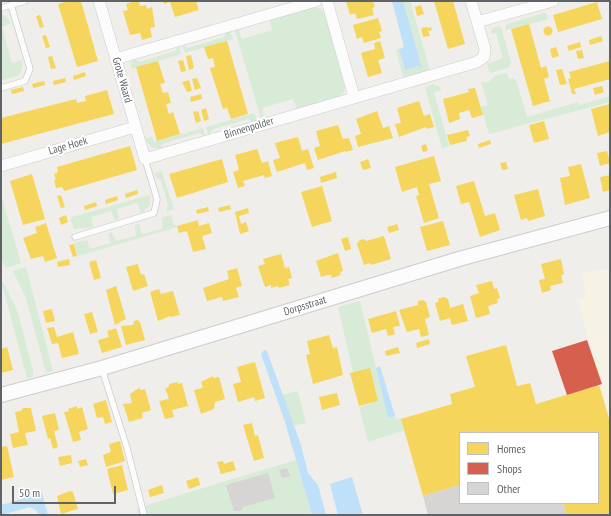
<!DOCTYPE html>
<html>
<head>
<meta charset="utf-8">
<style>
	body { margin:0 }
	#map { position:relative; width:611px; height:516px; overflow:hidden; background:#efeeea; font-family:"PT Sans Narrow",sans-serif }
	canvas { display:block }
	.frame { position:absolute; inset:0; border:2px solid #5f6368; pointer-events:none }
	.legend { position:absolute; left:459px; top:432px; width:140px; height:72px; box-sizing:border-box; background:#fff; border:1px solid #bfc1c3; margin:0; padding:5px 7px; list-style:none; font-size:12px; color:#5f6368 }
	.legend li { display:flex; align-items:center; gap:8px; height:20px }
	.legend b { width:20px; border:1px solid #bfc1c3 }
	.scale { position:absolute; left:12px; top:486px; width:104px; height:18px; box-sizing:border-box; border:2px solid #5f6368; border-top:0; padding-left:5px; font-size:12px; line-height:14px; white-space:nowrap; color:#5f6368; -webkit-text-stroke:3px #fff; paint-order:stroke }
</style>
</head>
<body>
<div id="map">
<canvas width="611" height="516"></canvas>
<div class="frame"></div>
<ul class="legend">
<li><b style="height:11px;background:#f6d55c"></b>Homes</li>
<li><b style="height:11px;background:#d6604d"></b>Shops</li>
<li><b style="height:11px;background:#d6d5d3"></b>Other</li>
</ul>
<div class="scale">50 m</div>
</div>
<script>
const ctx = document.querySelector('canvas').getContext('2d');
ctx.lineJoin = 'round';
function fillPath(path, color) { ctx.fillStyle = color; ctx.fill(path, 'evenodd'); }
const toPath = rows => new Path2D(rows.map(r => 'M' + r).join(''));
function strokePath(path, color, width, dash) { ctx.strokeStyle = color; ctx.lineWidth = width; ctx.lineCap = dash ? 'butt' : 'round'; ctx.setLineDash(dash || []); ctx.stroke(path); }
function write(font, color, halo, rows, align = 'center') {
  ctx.font = font + ' "PT Sans Narrow",sans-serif'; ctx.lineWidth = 4; ctx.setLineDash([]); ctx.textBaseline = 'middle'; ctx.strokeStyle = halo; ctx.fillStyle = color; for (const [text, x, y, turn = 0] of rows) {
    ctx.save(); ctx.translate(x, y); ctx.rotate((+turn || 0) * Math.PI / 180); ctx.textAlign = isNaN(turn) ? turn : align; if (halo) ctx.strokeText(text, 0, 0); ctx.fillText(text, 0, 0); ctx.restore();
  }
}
const commercial = toPath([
	[610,268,610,419,578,300,587,297,581,274]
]);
const green = toPath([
	[403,1,410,1,430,70,427,74,408,80,403,77,396,50,399,49,405,70,421,64],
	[313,7,321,9,326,16,345,87,344,92,337,97,297,109,293,99,262,108,264,117,261,119,235,30,238,29,242,39,272,30,270,20],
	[544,13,547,14,548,19,506,30,505,27,507,24],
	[1,14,7,17,11,23,2,27,12,63,22,60,23,66,19,75,4,80,1,79],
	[499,26,501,27,511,62,508,68,490,73,487,64,503,58,496,33,492,34,491,31,493,28],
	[230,31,233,39,185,53,182,45,188,48,224,37,227,32],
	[179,46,181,54,132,69,131,64,134,59,140,62,175,51],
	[505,73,508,75,509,79,513,78,516,80,527,117,578,102,580,105,610,96,610,102,489,134,481,107,488,105,481,82,489,82,495,76],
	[433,84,440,87,441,90,434,93,449,146,442,148,425,87],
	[254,113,257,121,253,121,248,119,213,129,208,135,206,127],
	[203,128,205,136,199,133,164,143,161,148,152,148,145,139,152,137,154,142],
	[159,164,174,209,166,212,168,205,161,180,156,177,155,173,161,171],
	[1,195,21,263,6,268,1,259],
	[150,195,150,205,143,212,141,213,137,203,117,209,119,219,115,220,111,211,91,217,93,227,74,229,71,220,72,217],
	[171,215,174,225,176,225,177,227,78,256,74,243,87,240,90,249,111,243,108,234,112,232,116,241,136,236,135,225,139,224,142,234,162,229,163,227,161,218],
	[26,267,53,371,47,372,45,369,26,298,13,271],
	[4,283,18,313,33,371,33,377,27,378,2,284],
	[360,301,388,418,395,416,396,420,401,418,405,430,368,442,359,407,378,401,353,372,338,307],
	[298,391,306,423,293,426,282,395],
	[296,460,312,515,136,515,138,514,137,508]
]);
const water = toPath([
	[392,1,403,1,421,64,420,68,418,66,405,70,399,49,404,47],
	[264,350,267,351,301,445,308,473,318,485,326,515,312,515,285,422,261,354],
	[380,366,395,416,388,418,376,368],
	[352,477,363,515,338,515,330,484],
	[42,493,48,515,38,515,37,511,30,507,1,515,1,505]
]);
const homes = toPath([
	[69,1,81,1,98,61,77,67,58,4],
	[135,1,139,1,140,6,146,5,147,9,152,7,155,27,150,28,152,37,142,40,140,33,130,35,123,11,128,10,126,4],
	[163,1,196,1,199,10,175,17,170,2,164,4],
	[346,1,373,1,375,7,372,8,374,15,357,19,355,13,350,15],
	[434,1,453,1,465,44,448,49],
	[597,2,602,19,558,32,553,15],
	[421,5,424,14,417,16,415,7],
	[40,15,44,27,40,28,36,16],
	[378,18,382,31,379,32,381,38,364,43,362,37,357,39,353,25],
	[529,24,541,68,546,66,549,77,544,79,550,101,533,106,511,29],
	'543.5 31a4.5 4.5 0 1 1 9 0a4.5 4.5 0 1 1-9 0Z',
	[427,27,428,28,431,27,432,30,428,31,430,36,423,37,421,28],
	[46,35,50,47,46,48,42,36],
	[601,36,603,41,590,45,589,40],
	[227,41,248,114,231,119,227,108,223,109,210,68,215,67,213,58,208,59,204,47],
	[380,41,385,58,378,60,382,73,368,77,361,53,375,49,374,43],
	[580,42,581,47,569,51,567,46],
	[556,47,559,56,552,58,550,49],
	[582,50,584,58,578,59,576,51],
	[191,55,194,68,189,70,186,56],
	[52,56,56,68,51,69,48,57],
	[183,60,186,71,181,72,178,61],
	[158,61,165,83,160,84,163,93,168,92,171,103,166,104,169,114,173,112,180,134,157,141,136,67],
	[610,61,610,79,574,89,576,94,572,94,568,79,571,78,569,72],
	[562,69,567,84,560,85,556,70],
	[85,72,86,76,74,80,73,76],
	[65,78,66,82,54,85,53,81],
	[197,78,201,88,195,90,192,79],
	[189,80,192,91,187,92,182,82],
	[44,81,45,85,33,88,32,84],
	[602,86,604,92,595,95,593,88],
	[23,87,24,91,12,94,11,90],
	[475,88,483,115,472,118,469,110,459,113,460,119,449,123,443,99,469,92,468,89],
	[107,90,114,114,1,144,1,118,76,99,77,103,86,101,85,96],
	[201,94,202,99,191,102,190,97],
	[419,101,424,116,430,114,434,127,427,129,426,127,399,137,395,124,401,123,397,108],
	[610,104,610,132,598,136,591,109],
	[206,108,209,119,204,121,201,110],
	[198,111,201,121,196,123,193,112],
	[377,111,383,128,389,126,393,138,358,147,355,136,361,134,356,119],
	[544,121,549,139,534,143,529,125],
	[338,125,343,139,349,138,353,150,346,152,345,151,318,160,314,148,320,146,316,131],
	[468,130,470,136,466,137,467,141,450,145,447,135],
	[298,137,302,151,308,149,314,168,307,170,305,163,277,172,273,160,280,158,275,143],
	[490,140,491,144,479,148,478,144],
	[426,144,428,151,423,152,421,146],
	[130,146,137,170,64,191,62,187,56,188,54,180,56,180,54,174,58,172,57,167],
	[257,149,262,163,268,161,272,176,265,178,264,175,243,181,245,186,238,188,233,172,239,170,235,155],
	[607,151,610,163,600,166,597,153],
	[434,156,441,181,429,184,439,218,424,223,416,196,419,195,417,187,402,192,395,167],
	[222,159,228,182,177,198,169,174],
	[368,159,371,168,363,170,360,162],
	[506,162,508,169,502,170,500,163],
	[581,164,590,198,565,205,560,178,570,176,568,167],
	[336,172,337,178,321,183,320,177],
	[32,174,45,219,23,225,10,181],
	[610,175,610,190,603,192,600,177],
	[474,181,485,216,495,213,500,230,480,237,469,202,461,204,456,186],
	[322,186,332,221,312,227,301,192],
	[538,189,545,216,528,221,527,218,521,220,514,195],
	[137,190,138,194,126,198,125,194],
	[61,195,65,207,61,208,57,196],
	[117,196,118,200,106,204,105,200],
	[96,202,97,206,85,210,84,206],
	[230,205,231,209,219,212,218,208],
	[208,207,209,211,197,214,196,210],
	[248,208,249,213,239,216,241,224,246,222,249,231,240,234,235,212],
	[66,215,68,222,61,225,59,218],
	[198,220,199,226,209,223,212,233,202,236,206,249,193,252,187,231,179,233,177,226],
	[443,221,450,245,427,251,420,227],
	[46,223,57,258,45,262,43,256,31,259,23,238,37,233,35,227],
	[397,224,399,230,389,233,387,227],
	[384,236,391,259,371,265,370,263,364,265,357,244,360,240,364,239,366,241],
	[348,237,351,249,345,251,341,239],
	[74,244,77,256,73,257,69,245],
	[338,253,343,271,340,272,341,275,332,278,331,275,328,275,321,277,316,261],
	[281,254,285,268,289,267,292,278,288,279,290,285,279,288,278,286,271,288,271,285,265,287,258,266,265,264,263,259],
	[69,259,70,265,58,267,57,262],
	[561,259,564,274,561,275,563,283,550,286,551,290,542,293,539,280,545,279,541,264],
	[96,260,101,278,94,280,89,262],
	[138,264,141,275,144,274,148,286,133,291,126,267],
	[237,268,242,286,236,288,239,297,223,301,222,297,207,301,203,288,229,279,227,271],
	[492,281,494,289,497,288,500,298,497,299,498,303,488,306,490,314,476,318,470,296,479,293,476,285],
	[116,286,126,319,115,325,106,290],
	[159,289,161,294,173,291,180,315,170,317,170,316,158,321,150,292],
	[445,297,448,299,450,308,463,304,468,321,452,325,450,318,440,321,435,303,438,302,439,298],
	[423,300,426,302,430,317,425,319,429,335,421,337,419,329,407,332,399,310,418,305,418,301],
	[52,309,55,321,46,323,43,311],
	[396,311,400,326,393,327,395,334,388,336,386,329,372,333,368,319],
	[92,312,98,332,90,334,84,314],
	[137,320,140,322,145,340,126,345,121,326,133,325,134,321],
	[54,327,57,337,73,332,79,354,62,358,58,343,52,344,47,328],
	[116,328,122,347,102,353,98,340,109,337,107,331],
	[329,335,333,348,337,347,343,375,313,384,306,355,310,354,307,341],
	[429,339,430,344,417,348,416,343],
	[506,345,517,386,530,383,536,404,599,385,610,422,610,515,567,515,563,503,598,503,598,433,460,433,460,485,423,496,401,419,452,404,450,394,475,387,466,356],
	[7,347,13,370,1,373,1,349],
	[398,347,400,353,386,356,385,351],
	[255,362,265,398,255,401,254,397,238,402,233,384,241,382,237,367],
	[370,368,378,401,359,406,350,373],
	[213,376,213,378,219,377,225,399,215,402,214,409,201,414,194,390,203,388,201,382],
	[177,382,178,384,182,383,188,406,172,410,174,417,165,419,159,401,169,399,165,388,169,387,169,384],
	[139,388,141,390,145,389,151,410,142,413,143,418,129,422,123,404,132,403,130,394],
	[337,393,340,405,322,410,319,397],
	[106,400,112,422,105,424,103,417,97,418,93,404],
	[77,406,77,409,82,407,88,429,79,432,81,440,73,442,64,412,69,411,68,409],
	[23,408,31,408,36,431,25,433,28,445,13,448,10,434,19,432,15,412,21,411],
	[55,413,59,430,54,431,58,447,53,449,50,438,48,439,42,416],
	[252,423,255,436,258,435,264,458,254,461,243,425],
	[120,441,125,461,106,467,103,455,111,452,109,444],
	[7,446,14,477,1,480,1,447],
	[71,455,72,463,60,466,58,457],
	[86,459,88,465,80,467,78,461],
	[223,461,224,464,233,461,236,470,221,474,217,462],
	[122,465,128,490,113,494,107,469],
	[198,477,200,485,189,489,186,481],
	[162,485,164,493,150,497,148,490],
	[70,491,73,492,78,509,61,514,57,496]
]);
const shops = toPath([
	[587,340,602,384,567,395,552,351]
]);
const building = toPath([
	[287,468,290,476,282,478,279,470],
	[268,473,275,498,243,507,241,511,234,511,226,485],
	[460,485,460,503,563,503,567,515,428,515,423,496]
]);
const service = toPath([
	[1,8,25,1],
	[1,88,25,81,30,69,11,5],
	[75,237,154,213,157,199,145,159],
	[102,369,127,448,144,515]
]);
const minor = toPath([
	[99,1,145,159,477,62,484,57,485,49,471,1],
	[327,1,354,97],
	[477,22,553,1],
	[115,59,316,1],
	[1,166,135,127]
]);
const tertiary = toPath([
	[1,395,102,368,459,259,610,218]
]);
const streetNames = [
	["Grote Waard",122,80,74],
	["Binnenpolder",249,128,-17],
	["Lage Hoek",68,146,-16],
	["Dorpsstraat",305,306,-17]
];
fillPath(commercial, '#f7f3e4');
fillPath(green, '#d8ebd6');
fillPath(water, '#bfe0f9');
fillPath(homes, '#f6d55c');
fillPath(shops, '#d6604d');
fillPath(building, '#d6d5d3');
strokePath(service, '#cbcccc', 7);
strokePath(minor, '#cbcccc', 12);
strokePath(tertiary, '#cbcccc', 16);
strokePath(service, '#fdfcfc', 5.5);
strokePath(minor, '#fdfcfc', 11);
strokePath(tertiary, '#fdfcfc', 14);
write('11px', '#5f6368', '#fff', streetNames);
</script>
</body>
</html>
